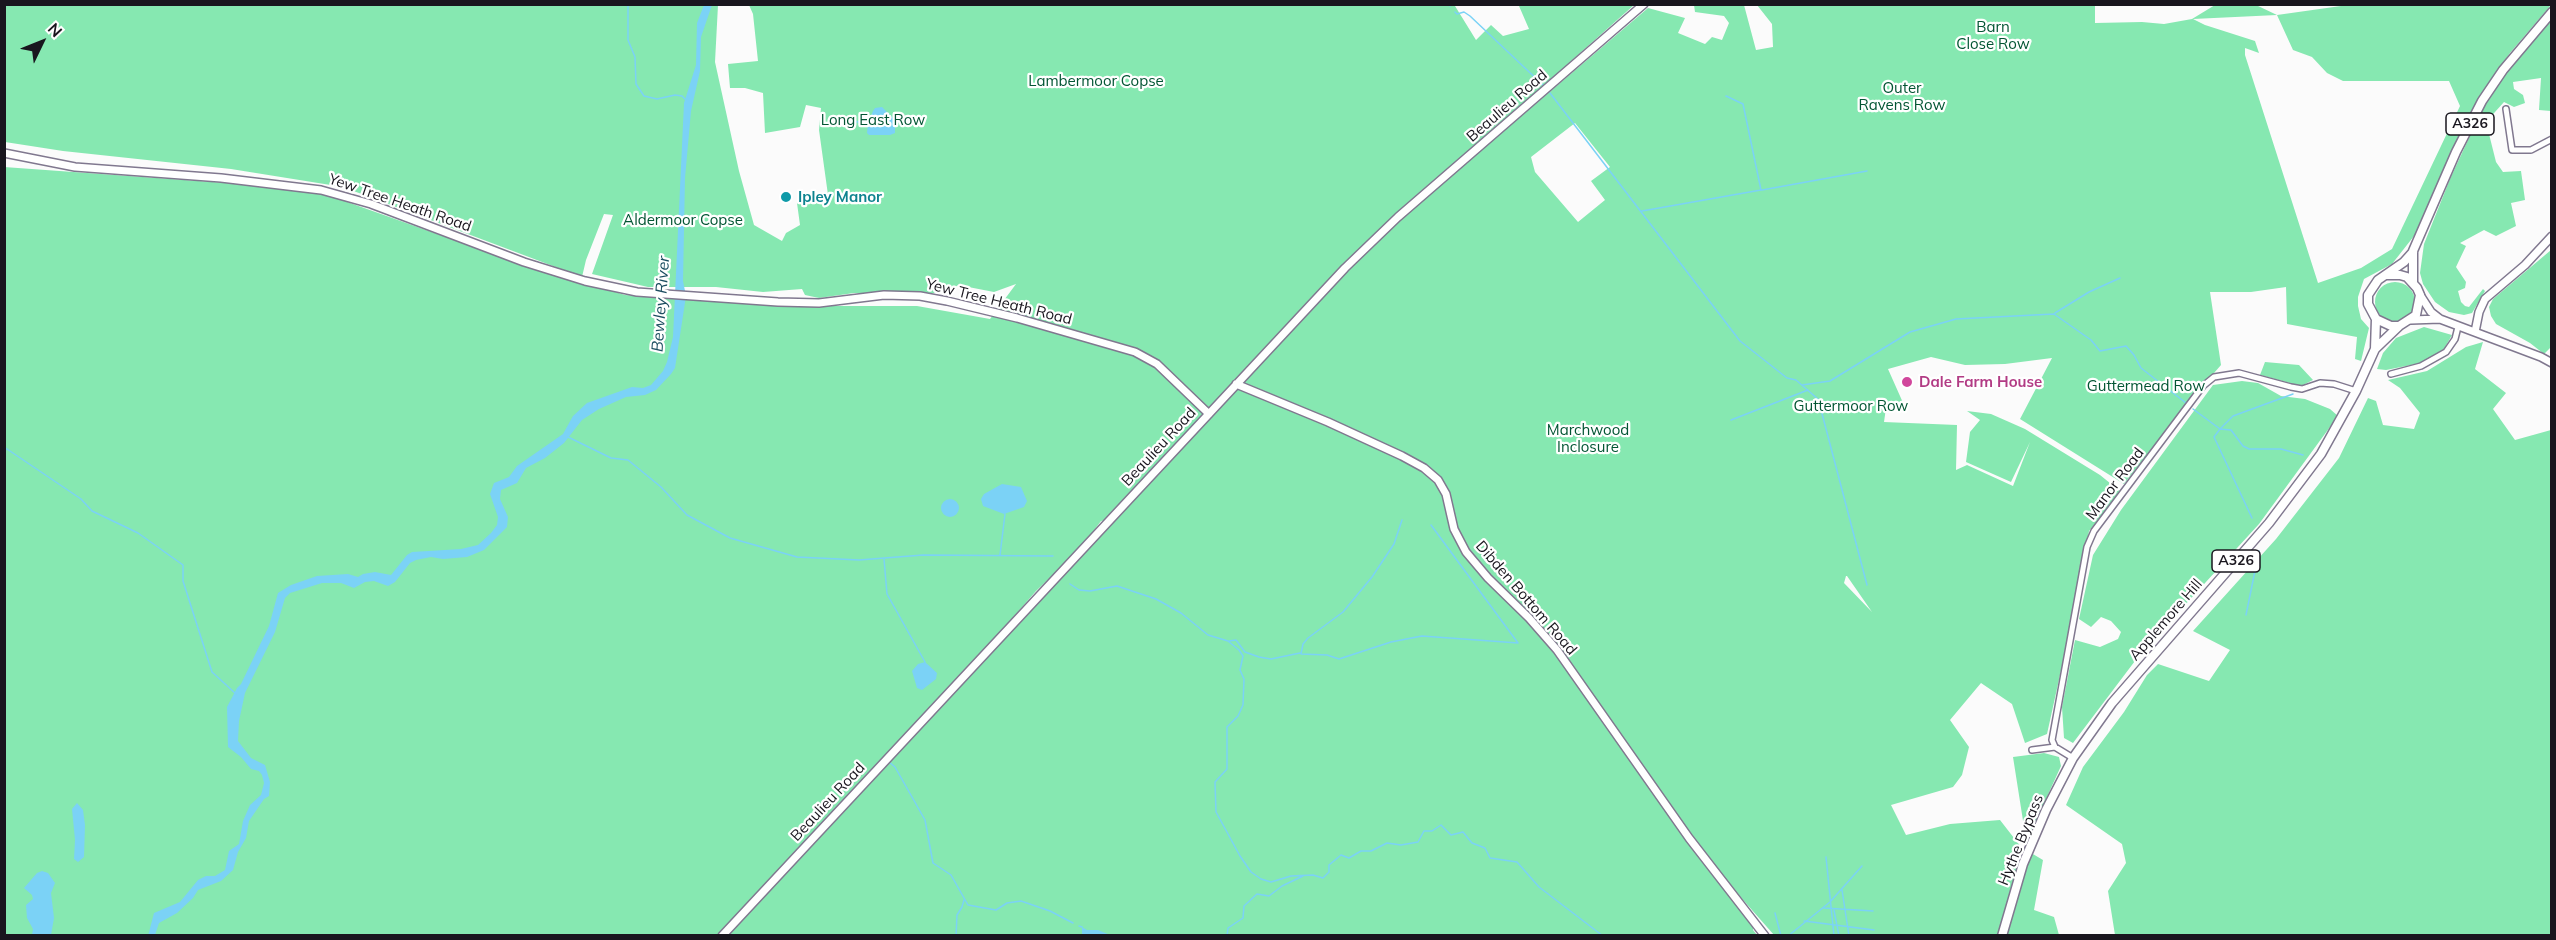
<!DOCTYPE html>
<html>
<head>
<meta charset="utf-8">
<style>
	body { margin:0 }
	#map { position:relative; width:2556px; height:940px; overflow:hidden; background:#fbfbfb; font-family:Mulish,sans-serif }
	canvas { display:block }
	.frame { position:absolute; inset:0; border:6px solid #19161e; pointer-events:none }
	.north { position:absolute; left:12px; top:12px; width:60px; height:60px; -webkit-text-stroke:4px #fff; paint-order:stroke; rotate:47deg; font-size:16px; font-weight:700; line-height:24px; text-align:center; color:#19161e }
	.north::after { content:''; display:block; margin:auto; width:21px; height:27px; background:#19161e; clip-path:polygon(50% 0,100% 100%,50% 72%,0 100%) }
</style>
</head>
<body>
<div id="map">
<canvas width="2556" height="940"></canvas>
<div class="frame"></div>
<div class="north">N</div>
</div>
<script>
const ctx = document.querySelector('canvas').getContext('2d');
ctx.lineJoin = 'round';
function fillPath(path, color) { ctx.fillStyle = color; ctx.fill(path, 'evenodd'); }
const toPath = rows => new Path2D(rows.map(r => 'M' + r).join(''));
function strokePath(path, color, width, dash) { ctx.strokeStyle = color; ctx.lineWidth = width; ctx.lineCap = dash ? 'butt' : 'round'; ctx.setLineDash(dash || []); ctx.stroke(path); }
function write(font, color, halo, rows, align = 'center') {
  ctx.font = font + ' Mulish,sans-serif'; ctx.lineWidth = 4.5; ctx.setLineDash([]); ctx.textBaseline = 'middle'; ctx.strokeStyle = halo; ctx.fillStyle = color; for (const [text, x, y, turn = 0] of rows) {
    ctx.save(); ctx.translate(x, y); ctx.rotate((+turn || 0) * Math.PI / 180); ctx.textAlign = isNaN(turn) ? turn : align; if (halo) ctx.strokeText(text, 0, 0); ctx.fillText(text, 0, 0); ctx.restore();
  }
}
const green = toPath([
	[1459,4,1455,6,1476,40,1491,25,1503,36,1529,29,1519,6,1524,5,1634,5,1570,62,1572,68,1509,119,1495,126,1499,135,1648,8,1685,18,1678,33,1705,44,1712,37,1722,40,1729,23,1724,16,1695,12,1694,5,1744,5,1756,50,1773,47,1772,24,1757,5,2095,4,2095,23,2142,22,2164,24,2192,19,2215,5,2256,5,2277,15,2348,5,2551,5,2510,53,2478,99,2414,236,2392,264,2364,279,2358,297,2358,306,2361,319,2369,328,2361,361,2355,359,2357,337,2287,324,2286,287,2251,292,2210,292,2221,365,2194,396,2124,484,2020,419,2052,358,2005,364,1965,365,1931,357,1888,369,1904,405,1886,408,1884,422,1957,425,1956,470,1967,465,2013,486,2030,442,2011,482,1966,462,1970,432,1980,420,1967,411,1991,414,2025,429,2100,475,2121,492,2089,531,2082,575,2047,734,2025,743,2012,704,1981,683,1950,720,1969,747,1962,775,1953,787,1891,805,1906,835,1950,824,2000,820,2021,847,2043,860,2034,910,2054,917,2059,935,1774,935,1737,893,1733,896,1753,926,1753,930,1757,935,724,935,1113,519,1101,521,1080,549,1036,591,965,673,718,935,5,935,4,167,226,183,322,193,513,261,625,295,805,306,917,306,990,319,1016,284,994,292,958,285,948,293,854,293,819,298,805,295,802,289,763,292,716,287,648,287,592,274,613,215,604,214,586,260,582,277,343,187,231,169,63,151,5,142,5,5,718,5,715,62,739,171,754,225,782,241,786,233,800,225,797,203,828,195,819,130,821,108,806,105,800,127,765,133,763,93,745,88,730,88,728,64,758,61,753,14,749,5,740,5],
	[2277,15,2293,50,2312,57,2327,73,2343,81,2449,81,2460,106,2392,249,2361,268,2318,283,2245,55,2245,48,2259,53,2255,41,2205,25,2193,19],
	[1575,123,1610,167,1591,181,1605,200,1578,222,1535,172,1531,157],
	[1846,576,1847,576,1872,612,1844,583],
	[2551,16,2551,111,2539,110,2541,78,2513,82,2514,89,2523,95,2525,103,2514,107,2504,102,2486,122,2496,162,2503,172,2521,171,2525,200,2511,203,2516,226,2496,236,2484,230,2460,243,2466,246,2456,267,2466,282,2465,288,2458,291,2461,302,2465,306,2469,307,2483,289,2485,291,2472,313,2464,315,2449,312,2435,302,2423,284,2420,273,2424,244,2450,179,2485,103,2519,55],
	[2551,250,2551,347,2544,354,2530,343,2496,324,2491,316,2489,307,2493,299],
	'2375 302a20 20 0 1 1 40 0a20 20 0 1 1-40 0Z',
	[2424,327,2452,335,2444,349,2421,363,2386,370,2377,369,2383,353,2396,338],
	[2483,342,2475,369,2506,393,2493,409,2515,440,2551,430,2551,935,2115,935,2108,891,2126,863,2122,844,2066,805,2083,767,2124,712,2147,675,2158,664,2209,681,2230,650,2193,631,2276,539,2339,458,2368,398,2376,401,2383,425,2414,429,2420,413,2400,388,2388,380,2427,371,2466,347],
	[2265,362,2299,365,2313,380,2301,386,2260,375],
	[2242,381,2258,383,2281,396,2305,399,2330,409,2338,416,2259,524,2141,653,2073,743,2064,738,2062,707,2075,640,2100,647,2118,639,2121,632,2111,621,2101,617,2091,627,2079,619,2093,555,2121,510,2213,385],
	[2044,753,2059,757,2061,766,2031,832,2024,827,2013,757]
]);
const water = toPath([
	[704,5,712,5,701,37,700,71,691,111,685,178,683,281,686,296,675,368,671,374,656,390,645,395,626,397,599,409,582,420,564,443,545,458,526,468,517,483,501,490,500,499,508,517,507,527,484,550,467,557,443,559,431,557,416,560,410,563,395,582,388,586,374,581,365,582,354,588,341,583,322,583,290,593,285,598,275,632,245,693,239,721,238,741,251,758,265,765,270,782,269,796,264,799,249,821,246,838,238,852,233,870,221,881,198,890,193,898,177,913,159,923,155,935,148,936,154,913,180,902,198,880,206,876,215,876,225,870,229,851,239,844,243,821,250,805,261,795,264,783,262,775,259,771,251,769,241,757,228,747,227,707,237,688,241,684,269,626,278,593,291,585,317,576,348,574,358,577,363,574,375,572,391,575,407,555,412,552,461,549,478,545,491,533,497,525,498,517,490,494,494,483,509,477,517,466,563,434,573,416,587,403,632,387,643,388,651,385,663,371,667,362,673,337,684,103,696,65,697,23],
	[882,107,895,120,895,133,890,135,869,135,867,133,868,123,873,111,875,108],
	[1002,484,1021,487,1027,501,1024,507,1004,514,983,506,981,499,984,494],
	'941 508a9 9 0 1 1 18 0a9 9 0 1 1-18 0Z',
	[925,662,937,673,936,679,922,690,917,688,912,671,918,664],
	[77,803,83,810,85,825,84,857,78,862,74,859,75,840,72,809],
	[42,871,48,873,55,883,51,893,54,918,51,935,32,935,33,929,27,918,26,905,33,899,32,895,24,888,37,873],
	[1082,927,1087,930,1098,930,1110,935,1082,935]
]);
const stream = toPath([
	[628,4,628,40,635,57,636,84,644,96,657,99,675,95,682,96,686,100],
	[1449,4,1450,6],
	[1455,12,1457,14,1464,12,1470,16,1544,86],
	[1550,93,1740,341,1787,378,1796,380,1819,400],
	[843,119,868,124],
	[1762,190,1867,171],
	[1642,211,1761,190,1743,104,1726,96],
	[2055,313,2089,292,2120,278],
	[1802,385,1830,381,1910,332,1956,319,2054,314,2091,340,2100,351,2126,346,2134,355,2141,368,2186,403],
	[1820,406,1867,585],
	[2193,409,2220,429,2214,437,2252,518],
	[1731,420,1808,390],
	[2221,428,2233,416,2293,394],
	[2220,429,2231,430,2243,446,2249,449,2281,449,2303,455],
	[568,437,611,458,628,460,661,487,687,515,730,538,797,557,859,560,923,555,1053,556],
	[4,447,81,499,92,511,138,533,183,565,183,581,212,672,236,694],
	[1402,520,1394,544,1372,577,1343,612,1308,638,1303,644,1301,654,1327,655,1339,659,1391,642,1422,636,1518,643,1431,525],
	[1000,555,1005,514],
	[884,559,887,594,925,662],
	[1070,584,1079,590,1090,591,1117,586,1156,599,1181,613,1208,635,1228,641,1239,650,1243,656,1240,670,1244,679,1243,705,1238,716,1227,727,1227,769,1215,782,1216,812,1240,856,1251,872,1261,879,1271,882,1291,876,1313,875,1323,878,1329,872,1329,865,1341,855,1349,858,1361,851,1371,851,1387,843,1401,845,1418,842,1424,831,1432,831,1441,825,1451,835,1463,832,1472,843,1485,848,1490,858,1517,862,1539,887,1603,936],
	[2246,615,2259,551],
	[1229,641,1236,640,1245,652,1259,657,1271,659,1300,653],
	[888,761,895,767,925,820,933,863,951,875,968,905,996,910,1007,903,1021,901,1050,911,1073,923],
	[1826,857,1834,936],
	[1842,890,1849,936],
	[1824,908,1873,911],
	[1834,910,1839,936],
	[1775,913,1781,936],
	[1804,921,1874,930],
	[1079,926,1082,927],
	[956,936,957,915,962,907,964,900],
	[1227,936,1228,928,1243,918,1244,906,1257,894,1269,896,1282,886,1303,876],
	[1788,936,1830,902,1862,866]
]);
const minor = toPath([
	[2506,109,2512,150,2531,150,2552,139],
	[2391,374,2421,366,2446,352,2455,339,2458,327],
	[2032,750,2055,747],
	[2073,758,2055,747,2052,740,2087,547,2094,531,2203,386,2214,377,2239,373,2291,387,2302,389,2320,383,2334,384,2356,391]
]);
const tertiary = toPath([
	[4,153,75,167,221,178,321,190,371,204,524,262,585,281,637,292,778,302,819,303,884,295,920,296,947,301,1017,318,1135,352,1157,364,1209,414],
	[2420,295,2431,312,2440,319,2541,357,2552,363],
	[2411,320,2440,319],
	[2475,332,2479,312,2485,299,2525,265,2552,236],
	[1236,384,1328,422,1402,456,1424,468,1438,480,1446,494,1454,529,1466,552,1488,578,1529,618,1557,650,1689,838,1765,936],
	[722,936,1345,268,1398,217,1644,4]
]);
const primary = toPath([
	[2386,275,2400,275,2407,277,2417,288,2420,295,2416,315,2399,326,2391,326,2376,319,2368,304,2368,295,2378,280,2404,262,2413,252],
	[2413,282,2413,251,2456,152,2482,101,2503,70,2552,12],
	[2375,349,2376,319],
	[2002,936,2023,864,2046,810,2073,758,2112,703,2269,523,2321,454,2356,391,2375,349,2399,326]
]);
const markers = [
	[786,197,6,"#0f9aa8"],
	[1907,382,6,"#d1479c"]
];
const shields = [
	[2470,124,48],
	[2236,561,48]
];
const shieldNames = [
	["A326",2470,124],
	["A326",2236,561]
];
const parkNames = [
	["Barn",1993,27],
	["Close Row",1993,44],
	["Lambermoor Copse",1096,81],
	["Outer",1902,88],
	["Ravens Row",1902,105],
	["Long East Row",873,120],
	["Aldermoor Copse",683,220],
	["Guttermead Row",2146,386],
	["Guttermoor Row",1851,406],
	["Marchwood",1588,430],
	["Inclosure",1588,447]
];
const streetNames = [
	["Beaulieu Road",1507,106,-41],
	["Yew Tree Heath Road",400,203,19],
	["Yew Tree Heath Road",999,302,14],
	["Beaulieu Road",1159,447,-47],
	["Manor Road",2115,484,-53],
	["Dibden Bottom Road",1526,598,49],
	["Applemore Hill",2166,620,-49],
	["Beaulieu Road",828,802,-47],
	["Hythe Bypass",2021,840,-68]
];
const cultureNames = [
	["Ipley Manor",798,197]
];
const hotelNames = [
	["Dale Farm House",1919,382]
];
const waterNames = [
	["Bewley River",661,304,-86]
];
fillPath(green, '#86e8b1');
fillPath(water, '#7bd2f6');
strokePath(stream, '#7bd2f6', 1.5);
strokePath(minor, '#80788f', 8);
strokePath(tertiary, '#80788f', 10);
strokePath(primary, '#80788f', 11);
strokePath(minor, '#fff', 5);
strokePath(tertiary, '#fff', 7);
strokePath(primary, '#fff', 8);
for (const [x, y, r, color] of markers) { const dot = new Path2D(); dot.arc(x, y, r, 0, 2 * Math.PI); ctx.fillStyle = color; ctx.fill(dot); strokePath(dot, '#fff', 2); }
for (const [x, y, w] of shields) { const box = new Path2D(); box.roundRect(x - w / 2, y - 11, w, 22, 4.5); ctx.fillStyle = '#fff'; ctx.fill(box); strokePath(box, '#19161e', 1.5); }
write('bold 14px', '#19161e', null, shieldNames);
write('15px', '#025533', '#fff', parkNames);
write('15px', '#19161e', '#fff', streetNames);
write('bold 15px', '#0d838f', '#fff', cultureNames, 'left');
write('bold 15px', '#b23c85', '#fff', hotelNames, 'left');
write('italic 16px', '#1d4e61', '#fff', waterNames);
</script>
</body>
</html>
